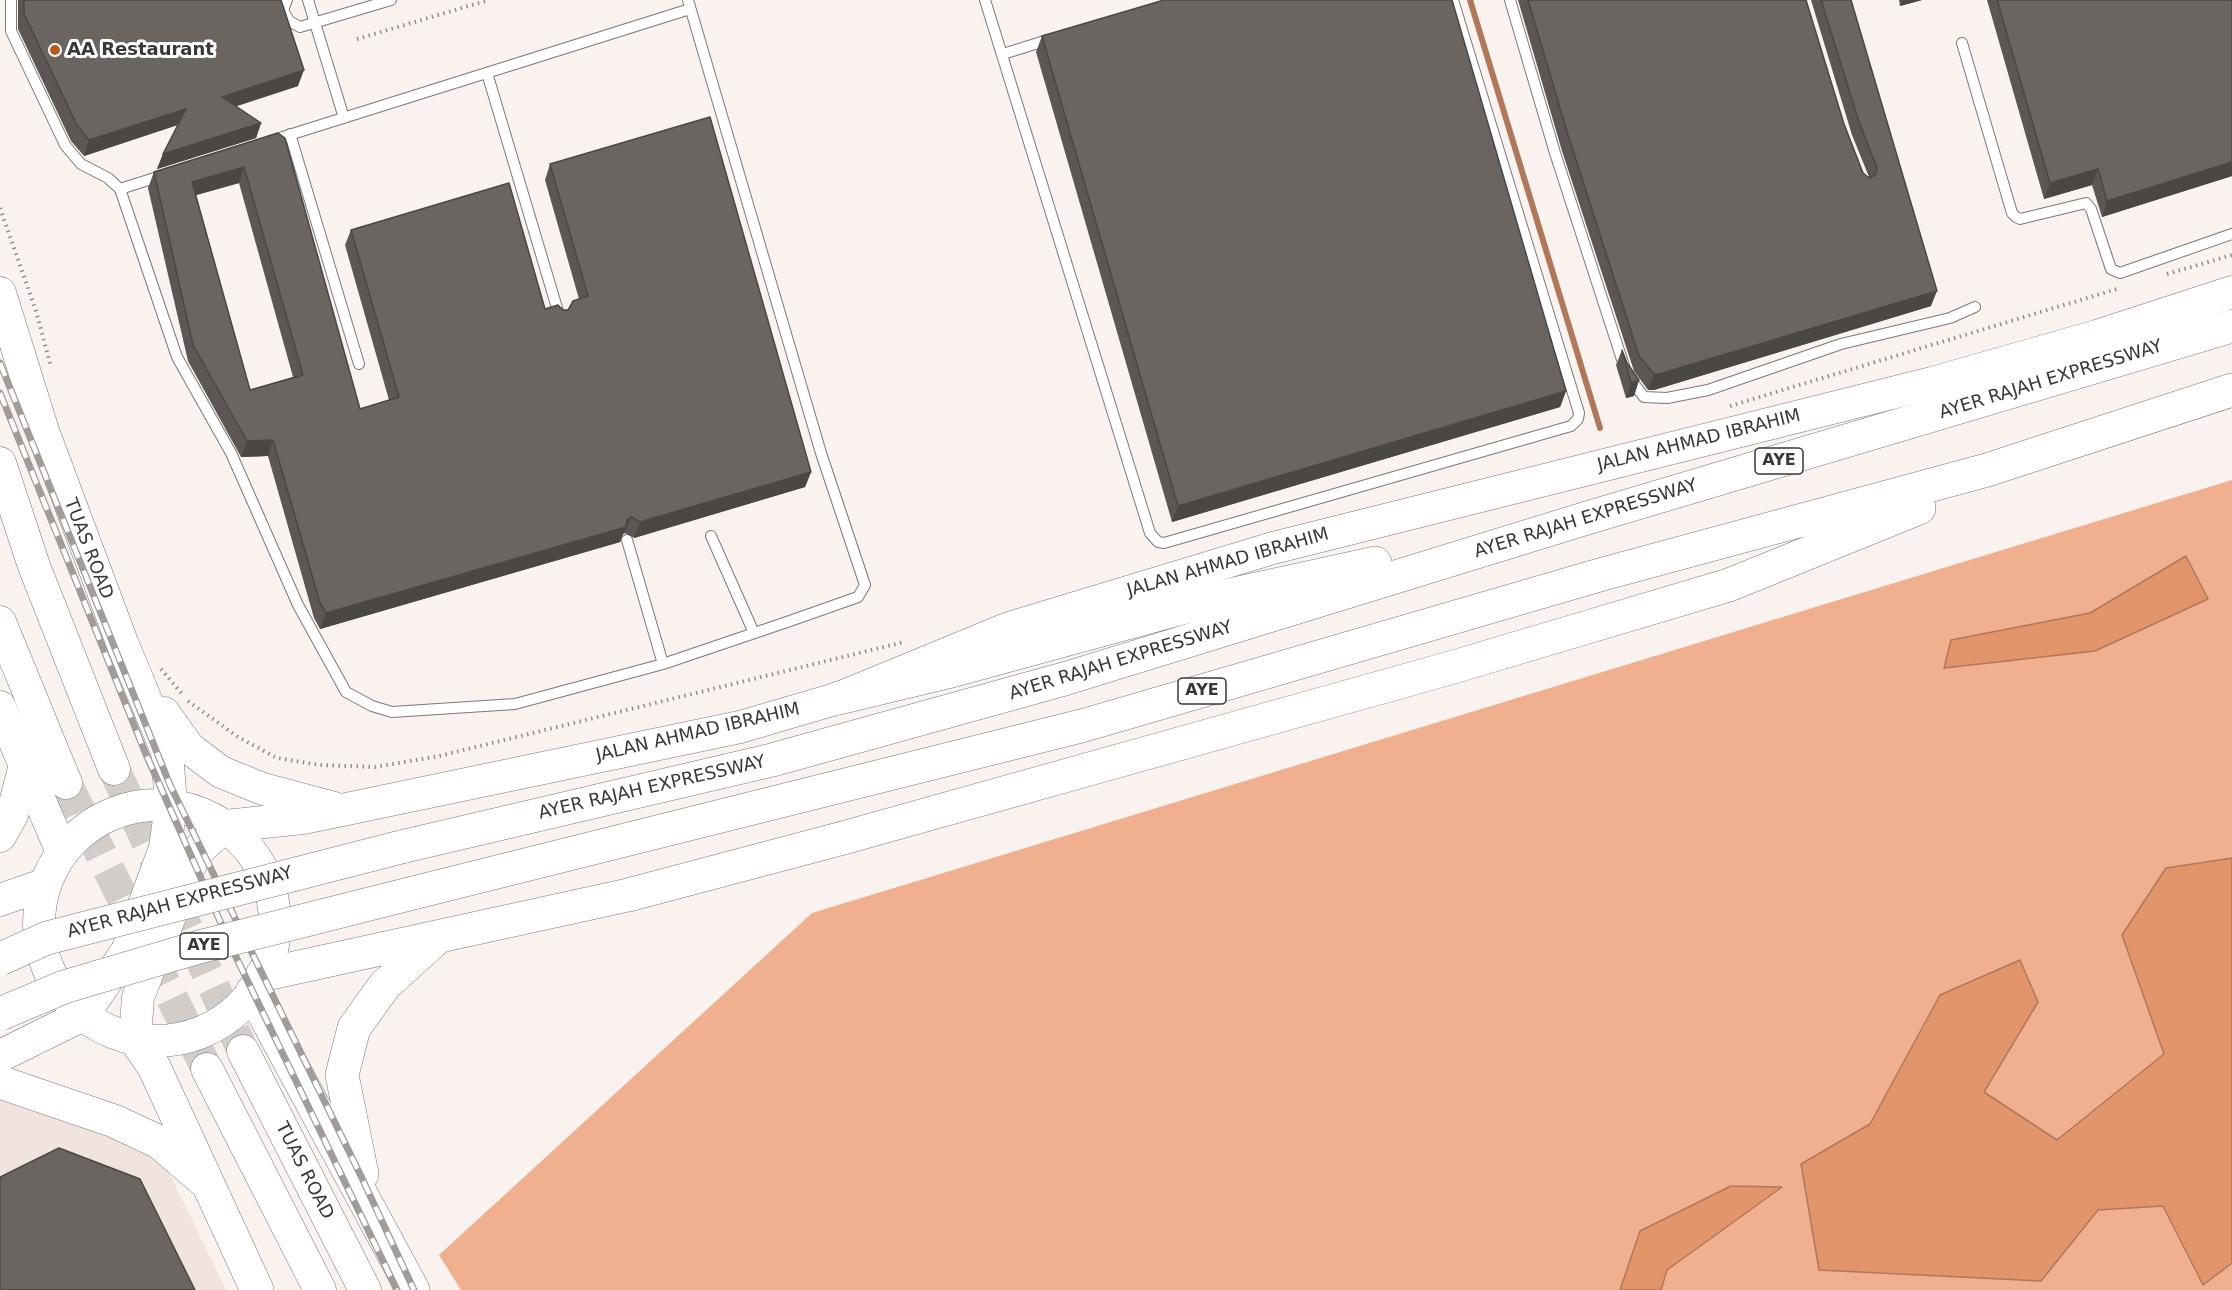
<!DOCTYPE html>
<html>
<head>
<meta charset="utf-8">
<style>
	body { margin:0 }
	canvas { display:block; background:#f9f2ef }
</style>
</head>
<body>
<canvas width="2232" height="1290"></canvas>
<script>
const ctx = document.querySelector('canvas').getContext('2d');
ctx.lineJoin = 'round';
function fillPath(path, color) { ctx.fillStyle = color; ctx.fill(path, 'evenodd'); }
const toPath = rows => new Path2D(rows.map(r => 'M' + r).join(''));
function strokePath(path, color, width, dash) { ctx.strokeStyle = color; ctx.lineWidth = width; ctx.lineCap = dash ? 'butt' : 'round'; ctx.setLineDash(dash || []); ctx.stroke(path); }
function write(font, color, halo, rows, align = 'center') {
  ctx.font = font + ' "DejaVu Sans",sans-serif'; ctx.lineWidth = 6; ctx.setLineDash([]); ctx.textBaseline = 'middle'; ctx.strokeStyle = halo; ctx.fillStyle = color; for (const [text, x, y, turn = 0] of rows) {
    ctx.save(); ctx.translate(x, y); ctx.rotate((+turn || 0) * Math.PI / 180); ctx.textAlign = isNaN(turn) ? turn : align; if (halo) ctx.strokeText(text, 0, 0); ctx.fillText(text, 0, 0); ctx.restore();
  }
}
const built = toPath([
	[11,1095,162,1158,226,1290,0,1290,0,1100]
]);
const green = toPath([
	[2232,480,2232,1290,461,1290,439,1255,812,913]
]);
const water = toPath([
	[2186,556,2208,599,2095,651,1944,668,1951,640,2090,613,2186,556],
	[2232,858,2232,1263,2203,1285,2163,1206,2098,1210,2041,1281,1819,1270,1801,1164,1870,1124,1940,995,2020,960,2038,1002,1984,1092,2057,1140,2164,1054,2122,935,2166,868,2232,858],
	[1731,1186,1782,1187,1667,1270,1661,1290,1620,1290,1640,1231,1731,1186]
]);
const stream = toPath([
	[1470,0,1600,428]
]);
const primaryTunnel = toPath([
	[114,769,243,1051],
	[66,783,207,1069]
]);
const path = toPath([
	[357,39,489,0],
	[0,208,36,311,51,367],
	[2167,274,2232,255],
	[1730,406,2120,288],
	[161,669,183,695],
	[188,701,238,737,277,758,320,765,375,767,439,756,904,642]
]);
const lane = toPath([
	[11,0,11,31,65,145,81,164,108,178,120,189,177,357,231,453,298,605,346,692,372,706,392,712,515,704,663,664,787,622,858,597,865,585,821,453,688,0],
	[287,0,283,10,289,21,300,27,391,0],
	[308,0,344,118],
	[985,0,1150,533,1158,542,1164,543,1571,426,1578,419,1579,413,1453,0],
	[1510,0,1555,153,1627,375,1644,397,1667,398,1708,390,1841,344,1950,318,1975,307],
	[1962,43,2012,213,2016,217,2020,219,2086,203,2091,209,2111,269,2120,273,2232,234],
	[1003,54,1051,39],
	[487,73,560,318],
	[290,134,359,364],
	[270,141,690,9],
	[120,189,164,175],
	[711,536,754,633],
	[627,540,663,664]
]);
const primary = toPath([
	[0,293,43,431,123,645,167,751,171,805,165,848,127,951,83,1015,0,1056],
	[0,463,34,566,114,769],
	[0,622,66,783],
	[0,707,62,852],
	[164,713,189,748,221,772,263,789,334,808],
	'39 923a118 118 0 1 1 236 0a118 118 0 1 1-236 0Z',
	[225,826,303,818,342,810,740,727,839,698,1009,628,1273,548,1932,383,2097,336,2232,292],
	[0,836,12,815,25,765],
	[0,900,46,884],
	[135,1039,138,997,195,853,225,826],
	[243,1051,365,1290],
	[207,1069,320,1290]
]);
const highway = toPath([
	[839,698,947,672,1229,595,1375,563],
	[401,847,772,760,1064,679,1587,518,2232,326],
	[413,893,1085,725,1603,574,1987,470,2232,390],
	[262,975,628,895,843,838,1450,668,1729,585,1919,508],
	[252,992,413,1290],
	[135,1039,154,1067,257,1290],
	[0,1082,114,1121,159,1142,203,1180],
	[362,1174,342,1075,354,1028,385,985,437,938]
]);
const rail = toPath([
	[0,363,170,785,360,1174,414,1290],
	[0,393,145,752,236,957,397,1290]
]);
const highwayBridge = toPath([
	[0,959,47,938,401,847],
	[0,1014,64,987,199,947,413,893]
]);
const wall = toPath([
	[18,0,281,0,298,86,236,106,261,123,256,138,157,169,163,154,178,125,84,156,71,141,18,29],
	[1518,0,1806,0,1844,124,1863,173,1869,177,1852,135,1811,0,1851,0,1931,306,1654,390,1648,390,1634,371,1562,151],
	[1899,0,1922,0,1900,6],
	[1987,0,2232,0,2232,176,2102,217,2092,185,2044,199],
	[1042,36,1566,391,1560,407,1172,522,1036,52],
	[278,133,360,409,389,400,345,245,351,230,545,309,568,310,579,299,545,180,550,164,811,472,805,487,634,538,625,533,623,534,620,542,320,629,314,618,268,456,241,457,188,361,148,188,154,172],
	[239,183,293,377,250,390,196,195],
	[1622,350,1627,363,1639,380,1634,396,1626,398,1616,365]
]);
const shadedWall = toPath([
	[1903,0,1922,0,1900,6],
	[304,70,298,86,216,113,222,97],
	[186,109,180,124,84,156,89,140],
	[261,123,256,138,157,169,163,154],
	[2232,162,2232,176,2102,217,2107,201],
	[244,167,239,183,186,198,192,182],
	[2098,169,2092,185,2044,199,2050,183],
	[1937,291,1931,306,1654,390,1648,390,1654,374],
	[1639,380,1634,396,1626,398,1631,383],
	[1566,391,1560,407,1172,522,1178,506],
	[273,440,268,456,241,457,247,441],
	[811,472,805,487,634,538,640,522],
	[631,517,625,533,623,534,620,542,320,629,326,613,627,520]
]);
const building = toPath([
	[24,0,281,0,304,70,222,97,261,123,163,154,186,109,89,140,77,125,24,14,24,0],
	[1164,0,1452,0,1566,391,1178,506,1042,36,1164,0],
	[1528,0,1806,0,1844,124,1863,173,1869,178,1875,175,1877,168,1858,119,1821,0,1851,0,1937,291,1659,374,1654,374,1639,356,1568,135,1528,0],
	[1997,0,2232,0,2232,162,2107,201,2098,169,2050,183,1997,0],
	[710,117,811,472,640,522,631,517,627,520,626,527,326,613,320,603,273,440,247,441,193,345,154,172,278,133,285,138,360,409,399,397,351,230,509,183,545,309,558,305,563,310,568,310,573,301,588,296,550,164,710,117],
	[244,167,303,375,250,390,192,182,244,167],
	[1622,350,1627,363,1639,380,1631,383,1622,350],
	[59,1148,140,1179,195,1290,0,1290,0,1177,59,1148]
]);
const markers = [
	[55,50,6,"#b95719"]
];
const shields = [
	[1779,461,48],
	[1202,691,48],
	[204,946,48]
];
const shieldNames = [
	["AYE",1779,461],
	["AYE",1202,691],
	["AYE",204,946]
];
const poiNames = [
	["AA Restaurant",67,50]
];
const streetNames = [
	["AYER RAJAH EXPRESSWAY",2051,380,-17],
	["JALAN AHMAD IBRAHIM",1699,441,-14],
	["AYER RAJAH EXPRESSWAY",1586,519,-17],
	["TUAS ROAD",88,549,69],
	["JALAN AHMAD IBRAHIM",1228,563,-16],
	["AYER RAJAH EXPRESSWAY",1121,661,-17],
	["JALAN AHMAD IBRAHIM",698,733,-13],
	["AYER RAJAH EXPRESSWAY",652,788,-13],
	["AYER RAJAH EXPRESSWAY",180,903,-15],
	["TUAS ROAD",304,1171,63]
];
fillPath(built, '#f1e3dd');
fillPath(green, '#f0af8e');
fillPath(water, '#e2946b');
strokePath(water, '#b0785b', 1.5);
strokePath(stream, '#b0785b', 6);
strokePath(primaryTunnel, '#d3cdca', 32, [32, 16]);
strokePath(lane, '#7e7876', 12);
strokePath(primary, '#7e7876', 33);
strokePath(highway, '#7e7876', 34);
strokePath(path, '#928d8b', 4, [1.5, 4.5]);
strokePath(lane, '#fff', 10);
strokePath(primary, '#fff', 32);
strokePath(highway, '#fff', 33);
strokePath(rail, '#a19c9a', 7);
strokePath(rail, '#fff', 4.5, [14]);
strokePath(highwayBridge, '#7e7876', 34, []);
strokePath(highwayBridge, '#fff', 33);
fillPath(wall, '#5c5754');
fillPath(shadedWall, '#4b4745');
fillPath(building, '#6b6562');
strokePath(building, '#4b4745', 1.5);
for (const [x, y, r, color] of markers) { const dot = new Path2D(); dot.arc(x, y, r, 0, 2 * Math.PI); ctx.fillStyle = color; ctx.fill(dot); strokePath(dot, '#fff', 2); }
for (const [x, y, w] of shields) { const box = new Path2D(); box.roundRect(x - w / 2, y - 13, w, 26, 4.5); ctx.fillStyle = '#fff'; ctx.fill(box); strokePath(box, '#3a3736', 1.5); }
write('bold 16px', '#3a3736', null, shieldNames);
write('bold 18px', '#3a3736', '#fff', poiNames, 'left');
write('18px', '#3a3736', '#fff', streetNames);
</script>
</body>
</html>
